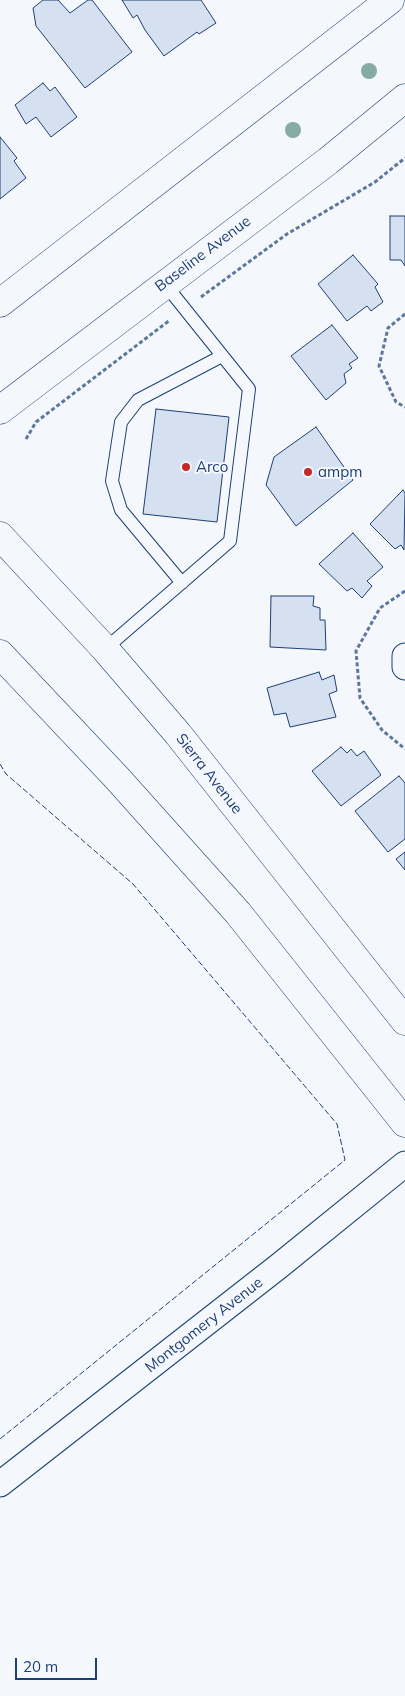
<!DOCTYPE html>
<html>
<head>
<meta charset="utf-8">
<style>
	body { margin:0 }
	#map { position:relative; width:405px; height:1696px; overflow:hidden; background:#f4f7fb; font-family:Mulish,sans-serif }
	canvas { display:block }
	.scale { position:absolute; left:15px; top:1658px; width:82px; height:22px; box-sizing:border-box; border:2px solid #1d3f73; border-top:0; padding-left:6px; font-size:15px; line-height:18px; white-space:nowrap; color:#1d3f73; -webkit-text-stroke:4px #f4f7fb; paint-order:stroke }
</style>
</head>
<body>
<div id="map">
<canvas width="405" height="1696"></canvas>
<div class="scale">20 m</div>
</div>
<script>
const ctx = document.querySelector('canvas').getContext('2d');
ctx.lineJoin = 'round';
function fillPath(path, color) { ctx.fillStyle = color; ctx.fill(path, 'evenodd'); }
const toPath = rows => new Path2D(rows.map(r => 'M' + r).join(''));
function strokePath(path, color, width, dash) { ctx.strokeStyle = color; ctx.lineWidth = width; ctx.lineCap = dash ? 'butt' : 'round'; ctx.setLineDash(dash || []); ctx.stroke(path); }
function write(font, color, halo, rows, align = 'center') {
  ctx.font = font + ' Mulish,sans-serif'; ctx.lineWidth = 4; ctx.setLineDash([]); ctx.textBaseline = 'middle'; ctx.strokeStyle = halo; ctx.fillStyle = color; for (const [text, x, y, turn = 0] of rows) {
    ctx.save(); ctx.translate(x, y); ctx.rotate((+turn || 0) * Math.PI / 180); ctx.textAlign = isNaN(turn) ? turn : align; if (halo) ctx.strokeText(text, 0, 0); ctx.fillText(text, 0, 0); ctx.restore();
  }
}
const building = toPath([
	[43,0,58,0,70,13,88,0,92,0,132,52,85,88,36,26,33,8,43,0],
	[122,0,201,0,216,23,199,34,197,32,164,56,145,30,137,15,133,18,122,0],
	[43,83,50,91,55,87,77,117,51,137,36,117,26,124,15,105,43,83],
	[0,137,17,158,14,161,26,178,0,199,0,137],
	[390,216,405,216,405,266,401,260,390,260,390,216],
	[353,255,378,284,375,287,383,302,371,311,367,306,347,321,318,284,353,255],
	[332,325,358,358,349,364,352,368,344,374,346,383,326,400,291,356,332,325],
	[156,409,229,417,217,522,143,514,156,409],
	[316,427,353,480,296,526,266,485,274,457,316,427],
	[403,490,405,493,404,550,401,545,395,549,370,524,403,490],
	[353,533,383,567,367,581,372,586,362,598,352,588,347,591,319,564,353,533],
	[271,596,314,596,313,606,320,608,320,620,325,620,326,650,270,647,271,596],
	[319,672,322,680,334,675,337,691,329,694,336,717,290,727,286,713,274,715,267,688,319,672],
	[341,747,347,753,351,749,357,756,364,751,381,775,341,806,312,771,341,747],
	[399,776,405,783,405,839,388,852,355,811,399,776],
	[405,852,405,870,396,859,405,852]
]);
const path = toPath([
	[201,297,287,234,375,182,405,158],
	[405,314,388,328,379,366,396,402,405,407],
	[26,439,36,422,170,320],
	[405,591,380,608,356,651,360,698,382,730,405,749]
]);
const lane = toPath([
	[182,583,121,510,112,481,121,422,138,400,222,356],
	[105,649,230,541,249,389,164,283]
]);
const street = toPath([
	[405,656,405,667],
	[0,1484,279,1266,405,1164]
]);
const primary = toPath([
	[0,303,390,0],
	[0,410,328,161,405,98],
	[0,536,105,649,178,734,405,1021],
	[0,654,117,778,238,913,405,1123]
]);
const fence = toPath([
	[0,764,6,774,133,884,337,1124,345,1160,0,1439]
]);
const trees = [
	[369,71],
	[293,130]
];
const markers = [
	[186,467,5,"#c62828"],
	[308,472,5,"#c62828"]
];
const streetNames = [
	["Baseline Avenue",203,254,-37],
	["Sierra Avenue",209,774,52],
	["Montgomery Avenue",204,1325,-38]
];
const poiNames = [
	["Arco",196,467],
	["ampm",318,472]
];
fillPath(building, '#d5e0f0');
strokePath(building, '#1d3f73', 1);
strokePath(lane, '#1d3f73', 14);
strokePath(street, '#1d3f73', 27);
strokePath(primary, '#1d3f73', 29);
strokePath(path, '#5e769c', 3, [4, 2.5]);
strokePath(lane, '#f4f7fb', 12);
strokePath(street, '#f4f7fb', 25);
strokePath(primary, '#f4f7fb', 28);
strokePath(fence, '#1d3f73', 1, [6, 2.5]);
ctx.fillStyle = '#86aba6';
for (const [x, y] of trees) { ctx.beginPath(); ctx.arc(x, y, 8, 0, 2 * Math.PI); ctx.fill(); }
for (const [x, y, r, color] of markers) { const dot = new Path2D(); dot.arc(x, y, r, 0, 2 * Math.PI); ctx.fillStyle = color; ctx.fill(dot); strokePath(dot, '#f4f7fb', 2); }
write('15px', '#1d3f73', '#f4f7fb', streetNames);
write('15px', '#1d3f73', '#f4f7fb', poiNames, 'left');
</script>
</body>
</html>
